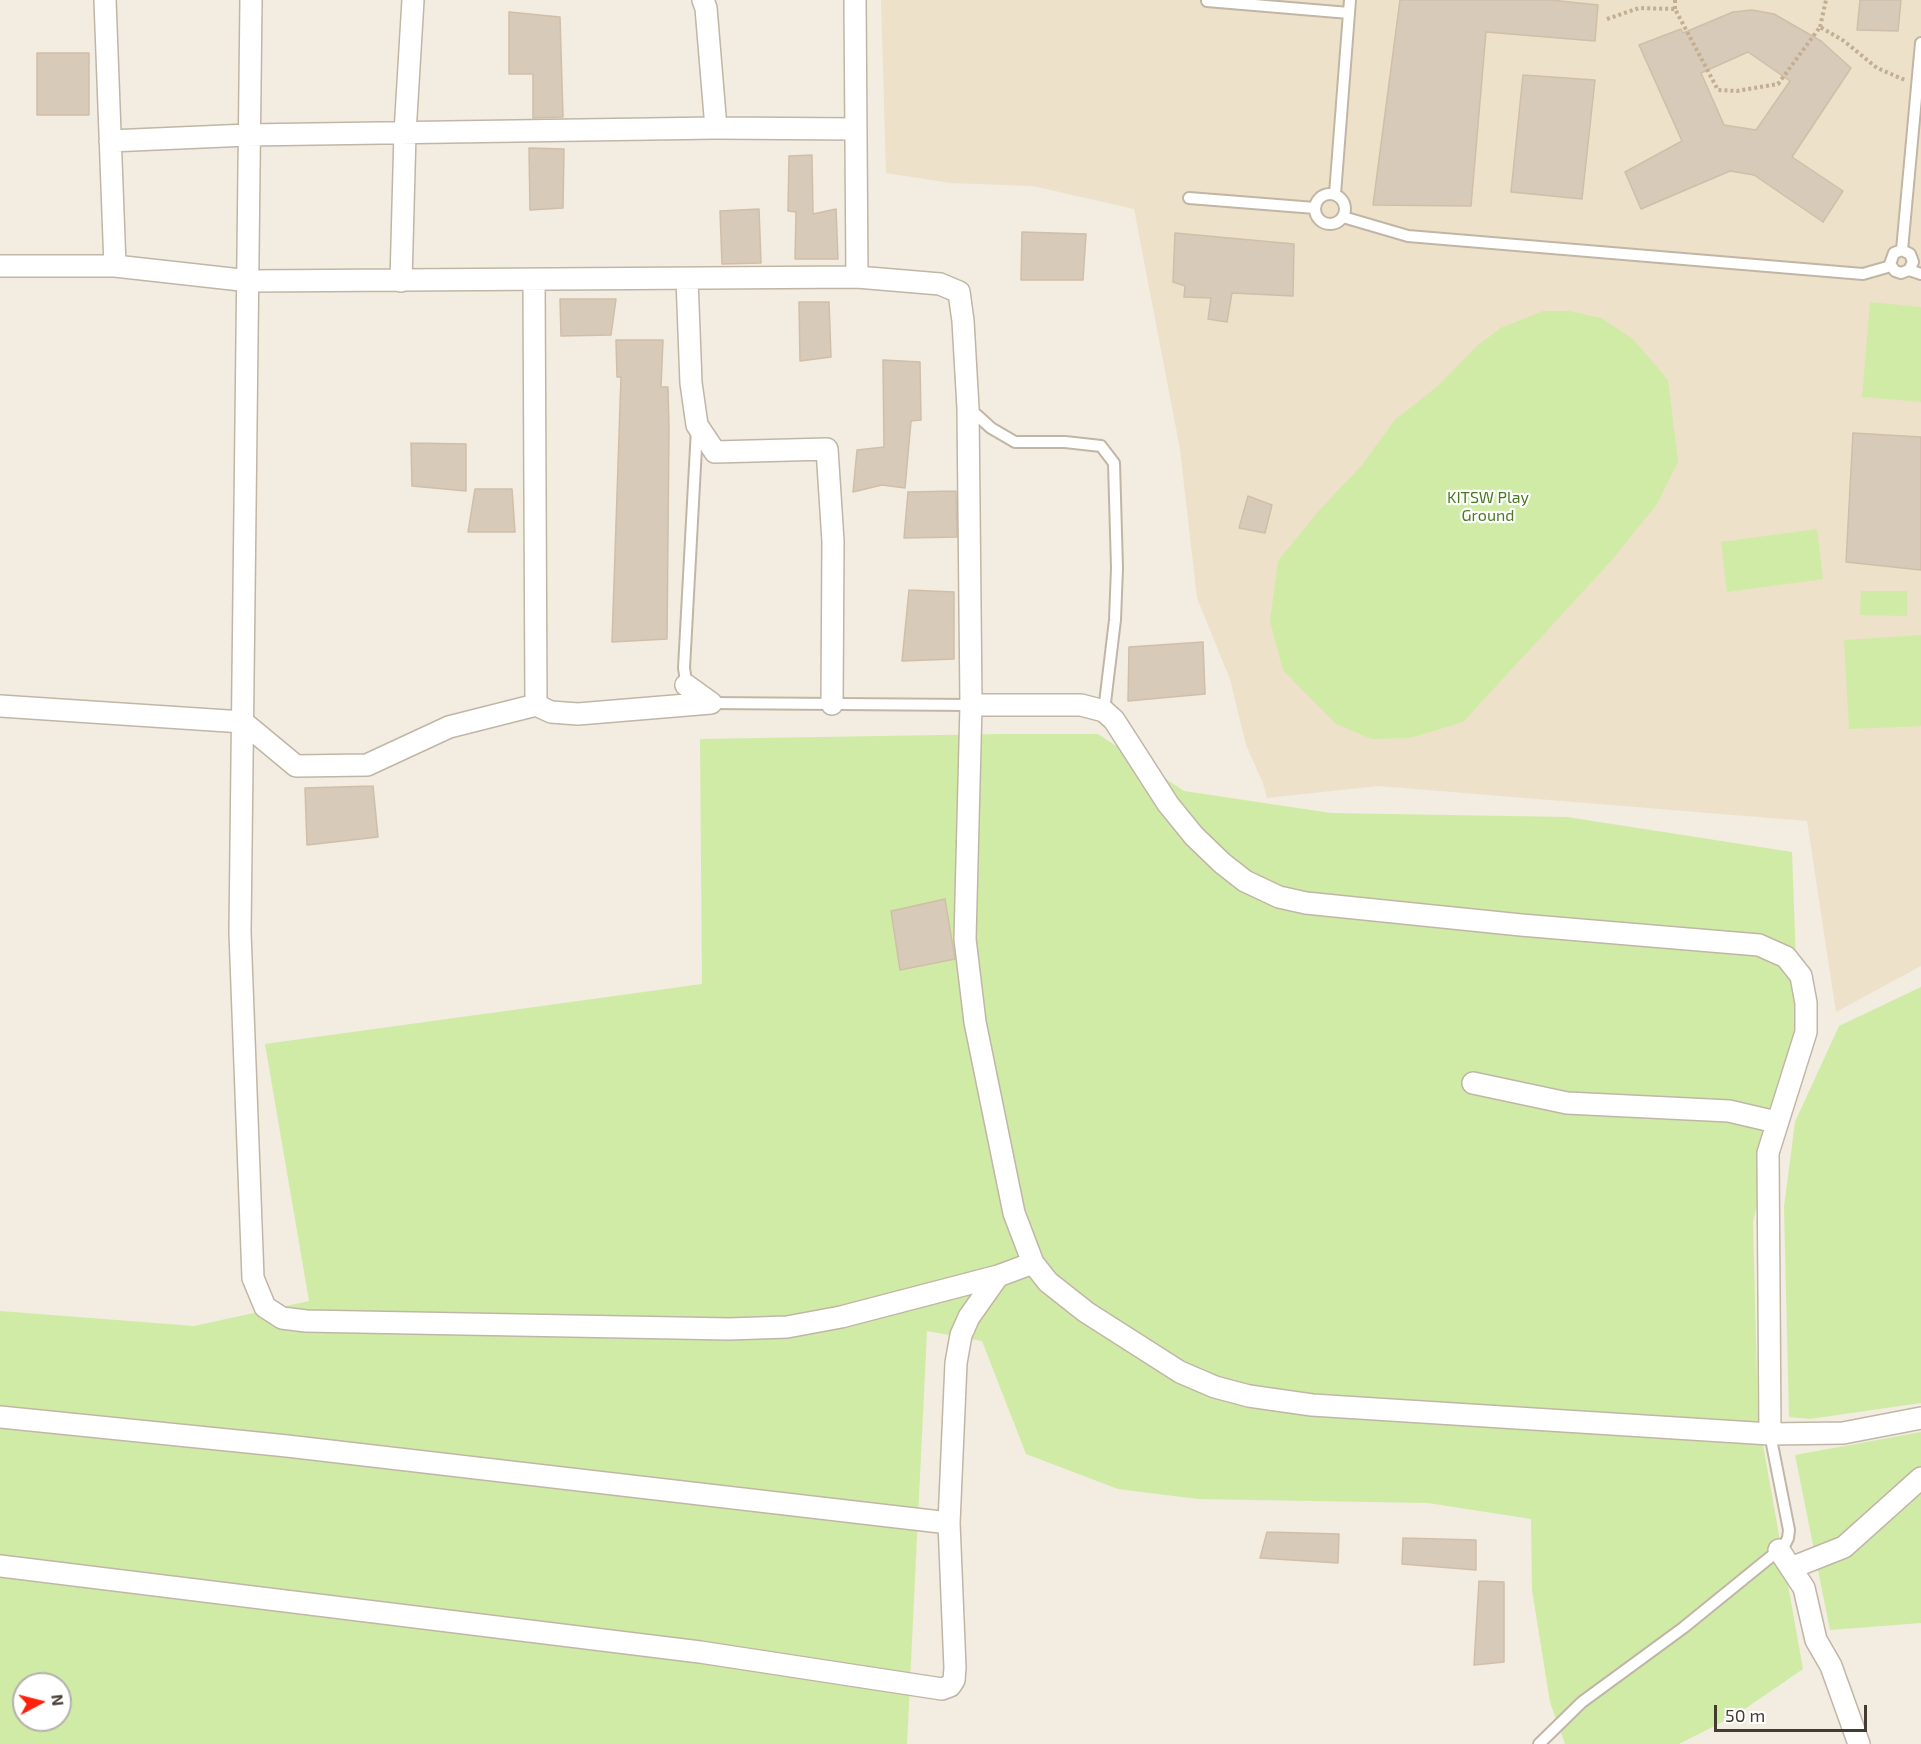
<!DOCTYPE html>
<html>
<head>
<meta charset="utf-8">
<style>
	body { margin:0 }
	#map { position:relative; width:1921px; height:1744px; overflow:hidden; background:#f2ece1; font-family:"Exo 2",sans-serif }
	canvas { display:block }
	.north { position:absolute; left:12px; top:1672px; width:60px; height:60px; box-sizing:border-box; background:#fff; border:2px solid #b4b1ad; border-radius:50%; rotate:83deg; font-size:16px; font-weight:700; line-height:24px; text-align:center; color:#443c31 }
	.north::after { content:''; display:block; margin:auto; width:21px; height:27px; background:#ff210b; clip-path:polygon(50% 0,100% 100%,50% 72%,0 100%) }
	.scale { position:absolute; left:1714px; top:1705px; width:153px; height:27px; box-sizing:border-box; border:3px solid #443c31; border-top:0; padding-left:8px; font-size:18px; line-height:21px; white-space:nowrap; color:#443c31; -webkit-text-stroke:4px #fff; paint-order:stroke }
</style>
</head>
<body>
<div id="map">
<canvas width="1921" height="1744"></canvas>
<div class="north">N</div>
<div class="scale">50 m</div>
</div>
<script>
const ctx = document.querySelector('canvas').getContext('2d');
ctx.lineJoin = 'round';
function fillPath(path, color) { ctx.fillStyle = color; ctx.fill(path, 'evenodd'); }
const toPath = rows => new Path2D(rows.map(r => 'M' + r).join(''));
function strokePath(path, color, width, dash) { ctx.strokeStyle = color; ctx.lineWidth = width; ctx.lineCap = dash ? 'butt' : 'round'; ctx.setLineDash(dash || []); ctx.stroke(path); }
function write(font, color, halo, rows, align = 'center') {
  ctx.font = font + ' "Exo 2",sans-serif'; ctx.lineWidth = 4.5; ctx.setLineDash([]); ctx.textBaseline = 'middle'; ctx.strokeStyle = halo; ctx.fillStyle = color; for (const [text, x, y, turn = 0] of rows) {
    ctx.save(); ctx.translate(x, y); ctx.rotate((+turn || 0) * Math.PI / 180); ctx.textAlign = isNaN(turn) ? turn : align; if (halo) ctx.strokeText(text, 0, 0); ctx.fillText(text, 0, 0); ctx.restore();
  }
}
const education = toPath([
	[881,0,1921,0,1921,966,1836,1012,1807,821,1378,786,1267,798,1263,783,1246,745,1230,679,1197,598,1180,449,1134,209,1033,186,950,183,886,173]
]);
const green = toPath([
	[1870,302,1921,307,1921,402,1862,397],
	[1543,311,1568,311,1601,318,1633,339,1668,380,1678,462,1657,504,1611,561,1463,722,1410,738,1372,739,1336,724,1283,670,1270,621,1278,561,1318,512,1362,465,1395,420,1439,385,1478,345,1501,328],
	[1817,529,1823,579,1727,592,1721,542],
	[1861,591,1907,591,1907,616,1860,615],
	[1921,635,1921,726,1849,729,1844,640],
	[1002,734,1098,734,1184,791,1331,813,1567,817,1792,852,1798,1020,1753,1222,1758,1417,1803,1669,1736,1715,1679,1744,1565,1744,1550,1702,1532,1590,1531,1519,1428,1503,1198,1499,1118,1489,1026,1454,982,1341,927,1331,907,1744,0,1744,0,1311,194,1326,309,1301,265,1044,702,984,700,739],
	[24,1684,60,1684,60,1720,24,1720],
	[1921,987,1921,1403,1810,1419,1789,1417,1784,1207,1795,1122,1839,1026],
	[1921,1432,1921,1623,1830,1630,1795,1455]
]);
const building = toPath([
	[1400,0,1551,0,1598,5,1595,41,1486,32,1471,206,1373,205,1400,0],
	[1860,0,1901,0,1898,31,1857,30,1860,0],
	[1752,10,1774,14,1821,41,1851,68,1792,157,1843,191,1823,222,1754,175,1730,171,1641,209,1625,172,1682,141,1639,45,1681,29,1683,33,1733,12,1752,10],
	[1748,52,1790,81,1756,130,1724,125,1701,73,1748,52],
	[509,12,560,17,563,117,533,118,533,74,509,74,509,12],
	[37,53,89,53,89,115,37,115,37,53],
	[1523,75,1595,80,1582,199,1511,192,1523,75],
	[529,148,564,149,563,208,530,210,529,148],
	[812,155,813,214,836,209,838,259,795,259,796,212,788,211,789,156,812,155],
	[759,209,761,263,722,264,720,211,759,209],
	[1022,232,1086,234,1083,280,1021,280,1022,232],
	[1175,233,1294,244,1293,296,1232,293,1227,322,1208,319,1211,298,1184,297,1185,286,1173,282,1175,233],
	[560,299,616,299,611,335,561,336,560,299],
	[799,302,829,302,831,357,800,361,799,302],
	[616,340,663,340,661,387,668,387,669,429,667,639,612,642,621,377,617,377,616,340],
	[883,360,920,362,921,420,911,421,905,488,882,485,853,492,857,450,884,447,883,360],
	[1853,433,1921,437,1921,570,1846,562,1853,433],
	[411,443,466,444,466,491,412,486,411,443],
	[475,489,512,489,515,532,468,532,475,489],
	[956,491,957,537,904,538,908,492,956,491],
	[1248,496,1272,505,1265,533,1239,528,1248,496],
	[909,590,954,592,954,659,902,661,909,590],
	[1203,642,1205,694,1128,701,1129,647,1203,642],
	[373,786,378,837,307,845,305,788,373,786],
	[945,899,955,959,900,970,891,911,945,899],
	[1267,1532,1339,1534,1338,1563,1260,1558,1267,1532],
	[1403,1538,1476,1540,1476,1570,1402,1564,1403,1538],
	[1479,1581,1504,1582,1504,1662,1474,1665,1479,1581]
]);
const path = toPath([
	[1675,0,1675,9],
	[1607,19,1639,8,1675,9,1718,90,1737,91,1778,84,1820,27,1844,41,1877,68,1905,80],
	[1820,27,1826,0]
]);
const service = toPath([
	[1207,1,1349,13],
	'1315 209a15 15 0 1 1 30 0a15 15 0 1 1-30 0Z',
	[1335,194,1350,0],
	[1189,198,1315,208],
	[1343,217,1408,236,1863,274,1891,266],
	[1902,250,1921,43],
	[1909,270,1913,262,1910,254,1902,250,1894,253,1890,264,1895,271,1901,273,1909,270,1921,274],
	[969,408,991,428,1015,442,1065,442,1101,446,1114,463,1117,568,1115,620,1104,711],
	[687,688,684,668,697,429],
	[707,703,971,705],
	[1539,1744,1582,1702,1683,1628,1784,1546,1788,1538,1789,1530,1770,1434]
]);
const minor = toPath([
	[251,0,240,932,253,1278,265,1307,282,1318,306,1321,729,1329,787,1327,841,1317,998,1276,1033,1263],
	[703,0,706,8,716,128],
	[855,0,857,277],
	[110,141,248,135,716,128,856,129],
	[0,266,115,266,105,0],
	[115,266,250,281,857,277,940,284,959,292,963,321,968,408,971,705,965,939,975,1022,1014,1213,1033,1263,1048,1282,1086,1312,1180,1372,1215,1387,1249,1396,1312,1405,1770,1434,1843,1433,1921,1418],
	[687,279,691,383,697,425,715,452,827,449,833,541,832,704],
	[401,281,405,133,413,0],
	[534,281,536,705,551,712,578,714,711,703,686,685],
	[971,705,1081,705,1104,711,1114,720,1168,804,1194,836,1222,863,1245,881,1279,897,1306,903,1521,925,1759,945,1786,957,1801,976,1806,1003,1806,1032,1768,1153,1770,1434],
	[0,706,243,722,296,766,367,765,449,727,536,705],
	[1473,1083,1567,1103,1729,1111,1776,1122],
	[0,1417,287,1446,949,1523],
	[1779,1550,1804,1588,1816,1640,1831,1666,1859,1744],
	[0,1566,700,1652,942,1689,950,1686,954,1680,955,1668,949,1523,956,1363,961,1335,969,1317,998,1276],
	[1791,1568,1844,1547,1921,1478]
]);
const parkNames = [
	["KITSW Play",1488,498],
	["Ground",1488,516]
];
fillPath(education, '#ede1c9');
fillPath(green, '#d0eba5');
fillPath(building, '#d8cab8');
strokePath(building, '#d0bea8', 1.5);
strokePath(service, '#c1b6a6', 14);
strokePath(minor, '#c1b6a6', 24);
strokePath(path, '#c2ae93', 4, [3, 3]);
strokePath(service, '#fff', 10);
strokePath(minor, '#fff', 21);
write('16px', '#487a20', '#fff', parkNames);
</script>
</body>
</html>
